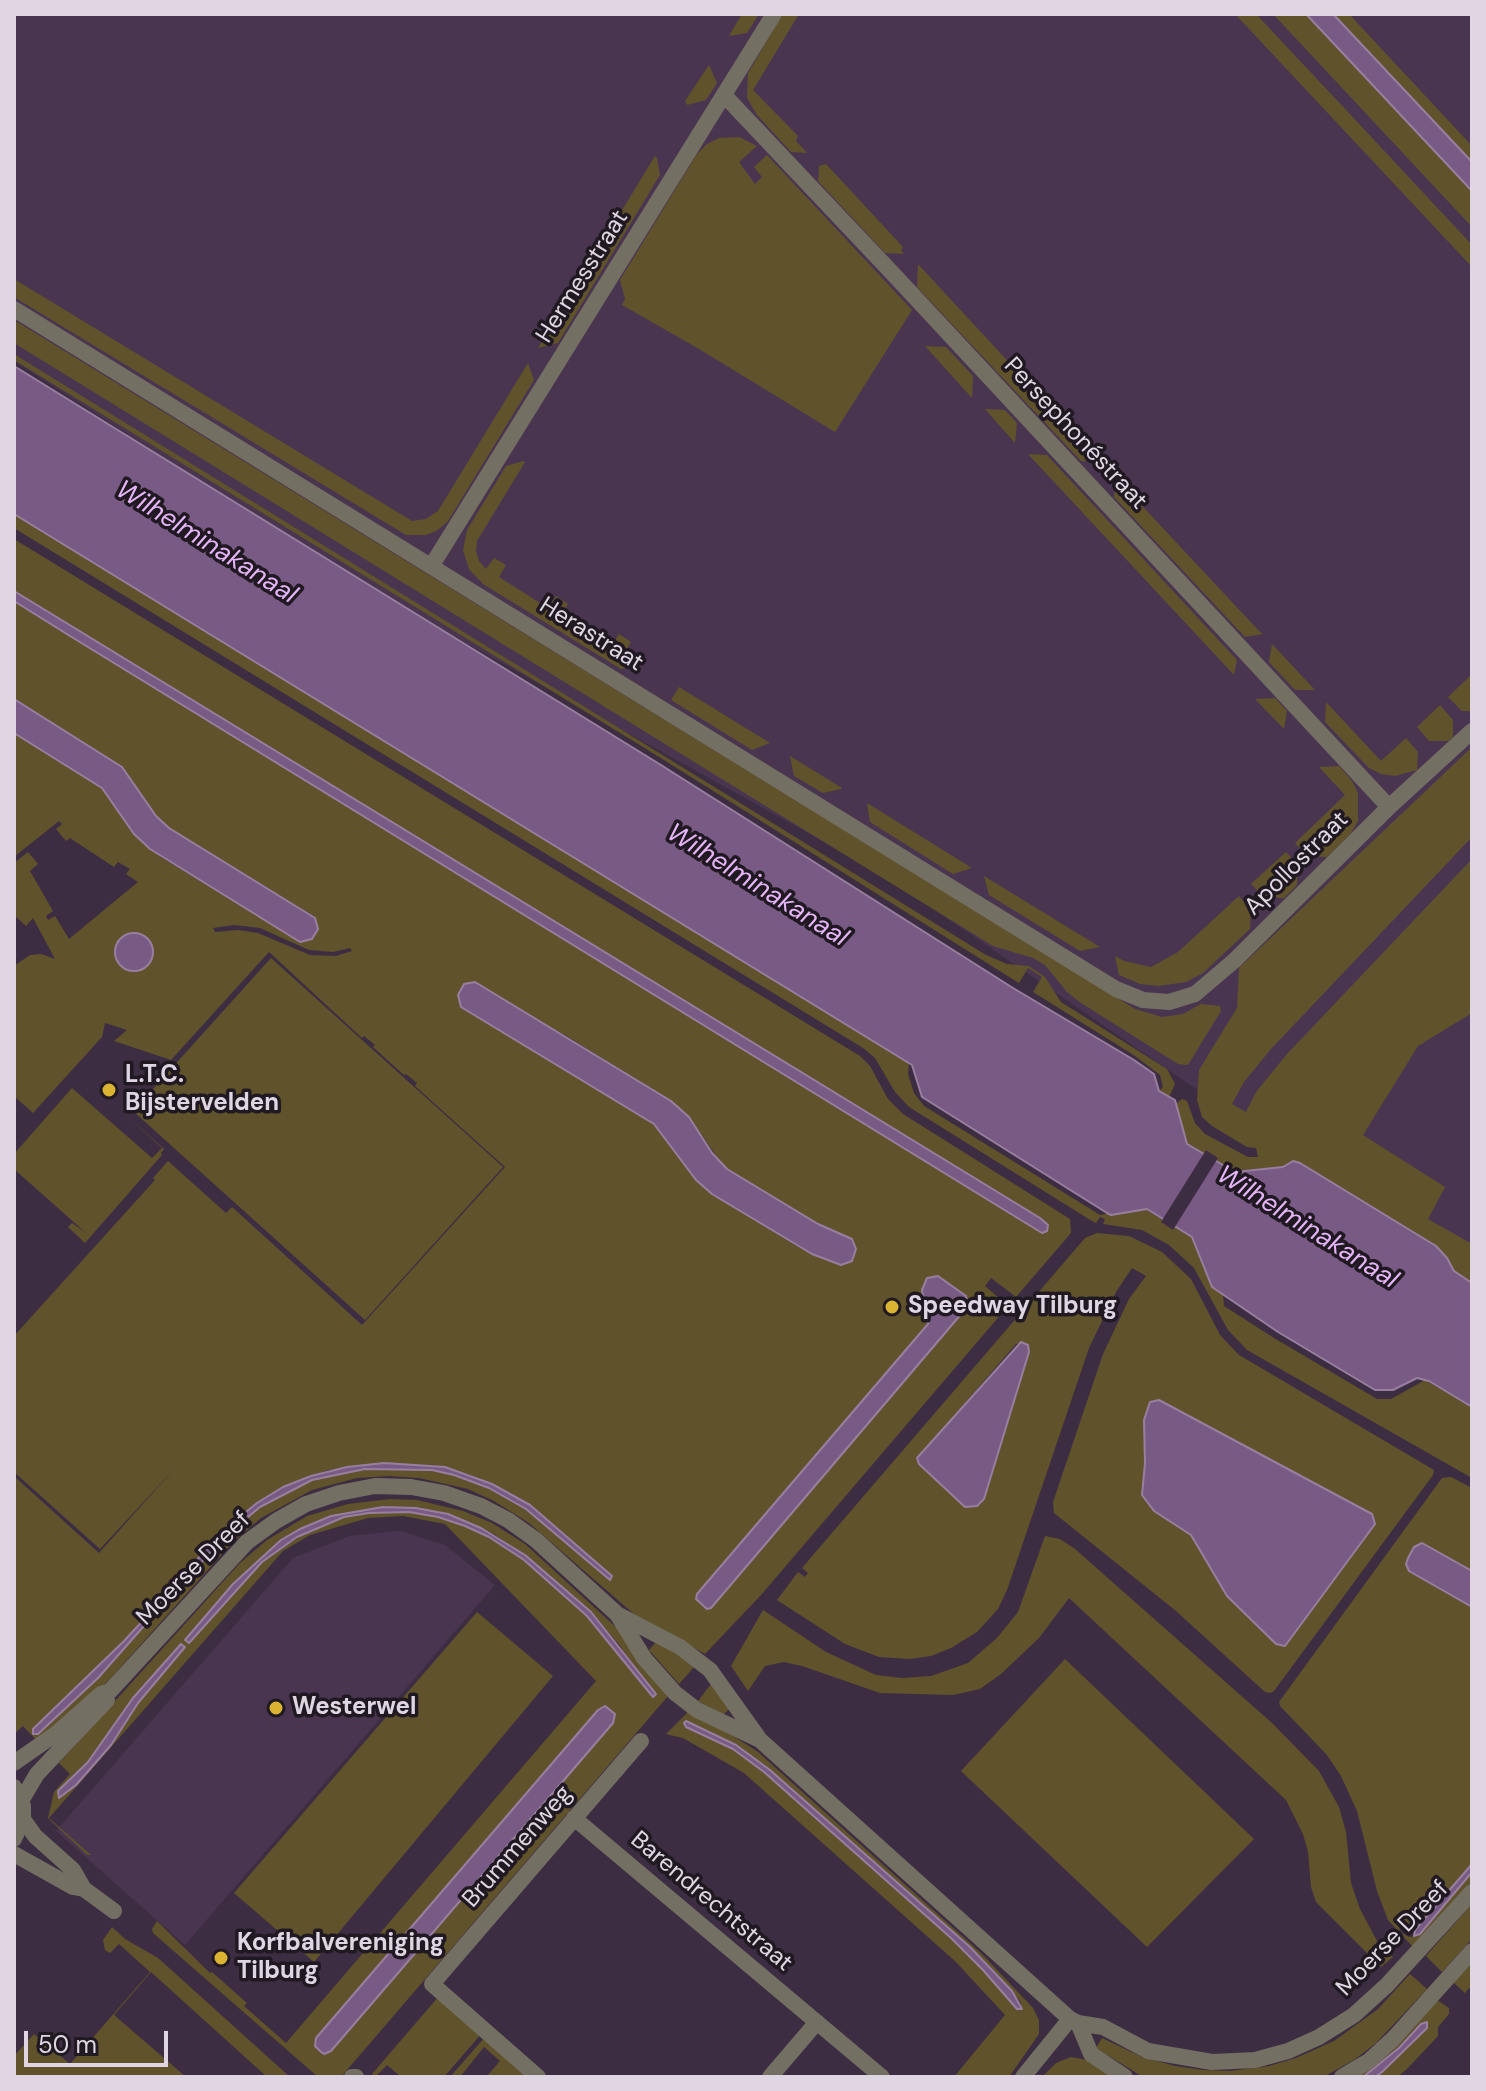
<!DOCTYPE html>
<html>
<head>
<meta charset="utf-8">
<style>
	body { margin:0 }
	#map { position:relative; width:1486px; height:2091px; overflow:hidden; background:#3d2d42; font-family:"DM Sans",sans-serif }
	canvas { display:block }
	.frame { position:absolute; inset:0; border:16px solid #e0d6e3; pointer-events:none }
	.scale { position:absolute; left:24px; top:2031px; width:144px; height:36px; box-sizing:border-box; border:4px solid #e0d6e3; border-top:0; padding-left:10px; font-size:24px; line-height:28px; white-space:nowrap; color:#e0d6e3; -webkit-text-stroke:6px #201922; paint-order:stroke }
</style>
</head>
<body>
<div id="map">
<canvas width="1486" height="2091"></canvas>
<div class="frame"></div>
<div class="scale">50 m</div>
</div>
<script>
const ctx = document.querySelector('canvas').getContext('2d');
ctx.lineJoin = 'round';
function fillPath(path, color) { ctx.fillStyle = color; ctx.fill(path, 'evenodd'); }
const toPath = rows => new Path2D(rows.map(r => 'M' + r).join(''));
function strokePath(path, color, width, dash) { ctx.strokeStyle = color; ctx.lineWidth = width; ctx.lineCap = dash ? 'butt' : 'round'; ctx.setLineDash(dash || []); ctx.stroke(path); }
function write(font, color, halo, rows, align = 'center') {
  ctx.font = font + ' "DM Sans",sans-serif'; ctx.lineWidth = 7; ctx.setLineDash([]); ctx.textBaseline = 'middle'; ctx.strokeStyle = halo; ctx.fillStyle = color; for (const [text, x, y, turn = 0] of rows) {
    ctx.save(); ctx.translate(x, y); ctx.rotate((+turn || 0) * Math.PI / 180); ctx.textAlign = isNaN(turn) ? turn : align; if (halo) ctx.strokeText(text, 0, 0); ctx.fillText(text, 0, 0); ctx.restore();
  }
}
const built = toPath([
	[14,14,1472,14,1472,1278,887,877,367,588,14,361],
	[400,1531,445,1545,495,1585,185,1945,56,1831,293,1558,349,1536]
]);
const green = toPath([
	[742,14,759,14,747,33,729,36],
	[783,14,799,14,753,90,798,136,796,141,807,153,791,152,757,115,747,98,748,73],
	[1235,14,1256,14,1362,127,1472,245,1472,267],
	[1273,14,1306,14,1472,191,1472,227],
	[1333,14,1349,14,1472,146,1472,162],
	[709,65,717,83,706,100,687,105,685,101],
	[739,137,757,146,739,162,755,184,762,177,754,167,767,155,912,310,835,432,699,349,622,305,625,299,620,280,697,154,707,144,719,138],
	[655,156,657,158,660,175,558,343,538,348],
	[826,164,890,233,903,247,901,250,904,254,885,253,818,181,819,166],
	[918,264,1100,461,1099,462,1081,461,917,287],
	[14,279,412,521,426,519,438,511,528,363,534,380,448,521,438,530,426,535,406,535,14,297],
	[14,320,1135,1009,1162,1017,1183,1014,1201,1004,1220,1006,1221,1011,1188,1065,1178,1064,1081,1003,1067,992,1045,965,1033,958,993,946,14,343],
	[925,346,946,347,973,376,972,398],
	[14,354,986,955,1007,964,1029,966,1045,977,1061,1002,1167,1069,1175,1084,1169,1097,1159,1091,1163,1087,1160,1075,1135,1056,664,760,14,360],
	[1028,968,1042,977,1033,992,1019,983],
	[985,409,1005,410,1017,423,1015,443],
	[1028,454,1047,455,1237,660,1234,675],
	[523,461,525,462,477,541,476,551,479,561,486,569,494,558,506,565,499,577,548,608,556,596,568,604,561,616,611,646,619,634,631,642,624,654,638,665,621,669,483,584,469,569,463,550,467,530,506,466],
	[1116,478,1260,632,1263,634,1245,637,1114,497],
	[14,514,909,1063,908,1074,914,1093,924,1106,1100,1215,1143,1208,1192,1237,1212,1287,1223,1294,1224,1306,1274,1338,1377,1399,1391,1399,1425,1380,1472,1407,1472,1478,1247,1350,1228,1330,1194,1268,1169,1245,1142,1230,1103,1224,1105,1219,1100,1217,1096,1223,1092,1221,909,1107,895,1092,875,1058,863,1048,14,528],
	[14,539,860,1056,870,1066,888,1099,903,1114,1070,1219,1071,1233,1016,1297,991,1278,985,1286,1008,1306,761,1595,705,1654,635,1615,529,1523,494,1501,468,1489,419,1478,388,1476,357,1478,312,1490,261,1518,233,1542,108,1681,78,1710,37,1741,23,1726,14,1734,14,1476,99,1553,175,1468,100,1549,14,1472,14,1336,155,1180,153,1178,168,1161,226,1213,232,1207,362,1325,505,1167,415,1086,417,1083,406,1074,404,1075,373,1047,375,1045,364,1036,362,1038,269,952,171,1060,114,1041,127,1030,105,1023,102,1037,33,1113,14,1096,14,966,30,955,41,954,55,959,33,918,26,926,14,915,14,863,28,852,38,864,30,871,53,911,46,916,48,920,55,916,69,939,138,882,126,874,130,869,118,862,114,867,70,838,66,841,56,829,62,824,59,821,14,857,14,733,102,788,134,834,159,856,300,942,311,940,317,929,315,917,169,828,156,816,127,773,115,762,14,699,14,601,1042,1233,1045,1233,1048,1224,14,591],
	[234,925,260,928,309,950,333,952,350,948,352,951,336,956,310,955,258,933,238,930,215,932,213,928],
	[465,984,565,1035,671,1101,693,1122,722,1165,856,1249,852,1261,800,1248,712,1194,696,1180,654,1124,461,1007,458,995],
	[927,1278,968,1307,711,1608,708,1609,697,1594,928,1324,922,1290],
	[433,1465,468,1474,530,1505,610,1580,526,1509,489,1488,454,1475,432,1470,384,1468,347,1472,312,1480,274,1498,235,1526,156,1612,153,1611,220,1533,244,1512,283,1487,328,1470],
	[147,1615,151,1618,98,1678,38,1734,33,1729,124,1641],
	[1272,644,1315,690,1295,690,1269,662],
	[1472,674,1472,711,1462,711,1448,697],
	[679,687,770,743,752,750,671,700],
	[1275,698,1287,711,1284,729,1255,699],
	[1326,702,1381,761,1406,738,1418,752,1417,770,1395,776,1381,774,1369,768,1325,722],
	[1440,705,1453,720,1453,737,1448,741,1429,741,1417,727],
	[1472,747,1472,837,1271,1049,1244,1082,1232,1104,1246,1112,1256,1092,1287,1054,1472,859,1472,1013,1418,1046,1363,1135,1445,1187,1428,1219,1472,1244,1472,1283,1454,1271,1447,1258,1283,1167,1232,1171,1187,1144,1176,1104,1182,1099,1187,1101,1195,1123,1205,1134,1248,1157,1258,1157,1256,1148,1247,1147,1212,1126,1202,1117,1197,1100,1199,1070,1237,1008,1239,968],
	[790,756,842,788,841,789,823,793,794,776],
	[1339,766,1352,781,1358,793,1358,821,1351,833,1327,857,1307,856,1295,843,1345,795,1319,767],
	[867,803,972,868,953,874,870,822],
	[1286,852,1298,865,1297,885,1284,898,1264,897,1251,884],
	[984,876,1100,947,1080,951,989,895],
	[1239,896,1251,910,1250,929,1203,973,1186,982,1159,986,1140,984,1119,975,1115,956,1124,961,1151,967,1178,952],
	[271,958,503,1167,365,1320,133,1111],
	[72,1088,152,1158,162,1148,120,1110,164,1149,161,1153,162,1155,85,1243,68,1227,72,1223,86,1233,14,1169,14,1154],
	[1097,1233,1129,1236,1162,1252,1191,1279,1220,1335,1239,1355,1434,1470,1433,1475,1274,1691,1270,1693,1265,1692,1176,1611,1054,1513,1053,1502,1103,1354,1129,1299,1146,1276,1132,1268,1116,1292,1089,1348,1007,1590,998,1609,977,1632,951,1648,931,1656,910,1659,879,1657,845,1644,777,1600,798,1572,805,1577,808,1573,802,1568,1085,1238],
	[1026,1343,1029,1350,984,1499,965,1507,919,1464,917,1458,1016,1344],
	[1159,1400,1372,1514,1368,1534,1285,1646,1227,1596,1191,1535,1142,1495,1145,1463,1144,1420,1150,1402],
	[1451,1477,1472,1488,1472,1571,1423,1543,1415,1547,1408,1558,1409,1571,1472,1607,1472,1864,1415,1930,1398,1920,1400,1932,1409,1937,1418,1936,1472,1872,1472,1882,1414,1948,1388,1920,1377,1891,1357,1811,1341,1776,1327,1755,1280,1706,1279,1702,1442,1478],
	[390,1499,417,1500,463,1511,492,1523,525,1544,619,1630,668,1696,341,2077,318,2077,153,1933,152,1929,157,1921,210,1973,212,1972,247,2003,244,2006,286,2043,596,1681,445,1524,403,1516,368,1518,310,1535,283,1551,49,1818,91,1855,87,1855,48,1818,54,1792,70,1774,59,1763,240,1563,267,1540,307,1516,348,1504],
	[383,1507,416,1508,448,1514,492,1533,525,1555,591,1612,620,1646,653,1696,587,1616,524,1560,489,1537,465,1526,438,1517,409,1512,369,1513,344,1517,309,1530,262,1562,189,1643,185,1640,233,1584,281,1540,300,1529,331,1516],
	[181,1644,185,1647,138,1703,111,1745,61,1798,58,1791,88,1762,133,1698],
	[605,1706,615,1714,613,1723,332,2050,324,2054,316,2038,598,1710],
	[1045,1536,1060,1539,1075,1549,1272,1723,1319,1771,1339,1807,1346,1832,1351,1883,1360,1909,1377,1941,1393,1957,1381,1967,1316,1902,1311,1887,1308,1852,1303,1834,1286,1800,1069,1598,1039,1638,1001,1674,980,1689,953,1695,880,1693,802,1666,784,1662,765,1666,748,1691,731,1666,763,1610,826,1652,876,1675,902,1678,931,1676,968,1663,997,1638,1018,1612],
	[477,1612,553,1676,314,1962,234,1893],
	[656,1642,674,1652,694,1667,679,1684,649,1650],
	[1065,1659,1254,1839,1147,1947,961,1771],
	[711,1684,730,1708,723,1715,698,1701],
	[688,1712,727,1732,758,1752,982,1954,1033,2008,1039,2020,1039,2034,1009,2077,954,2077,1005,2015,956,1962,744,1773,683,1738,666,1734],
	[687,1721,729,1741,770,1770,970,1947,1020,2001,1022,2009,1017,2009,983,1970,951,1938,764,1772,733,1749,687,1727],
	[1472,1904,1472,1939,1442,1972,1426,1956],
	[112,1927,125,1939,158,1958,290,2077,267,2077,151,1972,114,2015,186,2077,14,2077,14,2056,34,2034,70,2064,150,1972,119,1944,110,1953,105,1950,103,1940],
	[1472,1961,1472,1991,1469,1988,1465,1993,1453,1982],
	[1410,1974,1427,1989,1376,2043,1354,2060,1323,2077,1143,2077,1096,2048,1102,2038,1142,2057,1175,2066,1203,2070,1230,2071,1269,2066,1296,2058,1334,2041,1378,2009],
	[439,1996,482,2033,444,2077,401,2077,387,2065,375,2077,372,2074],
	[1437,2000,1449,2008,1449,2014,1438,2027,1438,2036,1407,2069,1397,2077,1375,2077,1424,2031,1427,2022,1421,2024,1399,2048,1374,2070,1363,2077,1355,2077],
	[486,2036,534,2077,486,2077,500,2061,484,2047,460,2077,450,2077],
	[1071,2057,1087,2060,1111,2077,1042,2077,1056,2063]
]);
const water = toPath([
	[1306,14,1333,14,1472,162,1472,191,1306,14],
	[14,366,661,765,1013,988,1134,1060,1154,1074,1159,1091,1175,1100,1187,1144,1235,1172,1283,1167,1293,1161,1300,1163,1436,1246,1447,1258,1454,1271,1472,1283,1472,1407,1429,1381,1417,1378,1393,1390,1375,1390,1278,1332,1212,1287,1192,1237,1147,1209,1111,1215,1107,1213,922,1097,912,1065,14,514,14,366],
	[14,591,1040,1218,1048,1225,1047,1231,1042,1233,70,636,14,601,14,591],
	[14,699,122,767,156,816,169,828,315,918,318,929,312,939,300,942,150,849,134,834,102,788,14,733,14,699],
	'115 952a19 19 0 1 1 38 0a19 19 0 1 1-38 0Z',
	[475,982,671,1101,689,1117,712,1153,727,1169,818,1224,852,1239,856,1249,852,1261,841,1265,812,1254,712,1194,696,1180,654,1124,461,1007,458,995,464,984,475,982],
	[938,1276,966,1296,968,1306,711,1608,707,1609,696,1599,697,1594,928,1324,922,1290,927,1278,938,1276],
	[1021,1342,1028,1345,1029,1352,984,1499,977,1506,965,1507,919,1464,917,1458,1021,1342],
	[1159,1400,1372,1514,1375,1524,1285,1646,1276,1644,1227,1596,1191,1535,1154,1511,1142,1495,1145,1463,1144,1420,1150,1402,1159,1400],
	[384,1463,445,1467,492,1484,530,1505,612,1576,610,1580,526,1509,489,1488,454,1475,432,1470,365,1469,312,1480,260,1507,224,1537,156,1613,153,1611,220,1533,257,1503,283,1487,311,1476,347,1467,384,1463],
	[383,1507,416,1508,448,1514,481,1528,525,1555,591,1612,656,1694,653,1697,587,1616,524,1560,489,1537,465,1526,438,1517,409,1512,369,1513,344,1517,297,1537,262,1562,189,1643,185,1640,233,1584,281,1540,300,1529,331,1516,383,1507],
	[1422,1543,1472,1571,1472,1607,1409,1571,1406,1564,1408,1558,1414,1547,1422,1543],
	[148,1615,151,1618,98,1678,38,1734,33,1734,33,1729,124,1641,148,1615],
	[181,1644,185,1647,138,1703,111,1745,76,1785,59,1798,58,1791,88,1762,133,1698,181,1644],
	[605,1706,615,1714,613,1723,331,2051,324,2054,321,2052,315,2046,316,2038,598,1710,605,1706],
	[686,1721,736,1745,770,1770,970,1947,1012,1991,1022,2009,1017,2009,983,1970,951,1938,764,1772,733,1749,686,1727,684,1723,686,1721],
	[1472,1864,1472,1872,1420,1934,1414,1936,1415,1930,1472,1864],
	[1427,2022,1427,2028,1382,2072,1375,2077,1363,2077,1399,2048,1421,2024,1427,2022]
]);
const pier = toPath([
	[1206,1150,1218,1158,1173,1230,1161,1222]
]);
const minor = toPath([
	[724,95,896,277,1389,807],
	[14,309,1116,989,1143,1000,1169,1002,1195,994,1235,960,1389,807,1472,731],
	[432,565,774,14],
	[574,1818,882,2077],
	[23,1819,35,1836,73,1870,84,1889],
	[14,1854,73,1887,84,1889,114,1911],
	[352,2077,356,2077],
	[538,2077,432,1984,641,1741],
	[770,2077,817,2022],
	[1023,2077,1070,2019]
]);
const tertiary = toPath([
	[617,1614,680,1647,710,1670,760,1740,1070,2019,1078,2023,1103,2027,1148,2051,1212,2062,1255,2060,1288,2051,1319,2037,1354,2015,1387,1985,1472,1892],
	[14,1763,57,1733,101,1694,110,1691,247,1542,276,1521,306,1504,339,1493,375,1486,411,1487,444,1493,481,1506,508,1520,536,1540,617,1614,644,1658,675,1693,697,1710,760,1740],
	[14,1787,23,1806,23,1819,14,1839],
	[21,1801,37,1774,107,1700],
	[1078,2023,1091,2054,1125,2077],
	[1342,2077,1369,2061,1393,2039,1472,1951]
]);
const markers = [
	[109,1090,8,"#dab333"],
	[892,1307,8,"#dab333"],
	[276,1708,8,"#dab333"],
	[221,1958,8,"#dab333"]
];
const streetNames = [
	["Hermesstraat",583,277,-58],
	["Persephonéstraat",1075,434,47],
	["Herastraat",591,635,32],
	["Apollostraat",1297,864,-45],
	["Moerse Dreef",194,1569,-45],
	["Brummenweg",518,1847,-49],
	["Barendrechtstraat",711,1902,40],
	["Moerse Dreef",1393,1939,-46]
];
const poiNames = [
	["L.T.C.",125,1076],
	["Bijstervelden",125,1104],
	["Speedway Tilburg",908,1307],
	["Westerwel",292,1708],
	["Korfbalvereniging",237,1944],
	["Tilburg",237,1972]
];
const waterNames = [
	["Wilhelminakanaal",206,543,32],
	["Wilhelminakanaal",757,886,32],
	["Wilhelminakanaal",1307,1228,32]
];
fillPath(built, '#493550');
fillPath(green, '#60532c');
fillPath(water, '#795a84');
strokePath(water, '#987fa0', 2);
fillPath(pier, '#3d2d42');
strokePath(minor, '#736f63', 16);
strokePath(tertiary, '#736f63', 16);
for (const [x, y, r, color] of markers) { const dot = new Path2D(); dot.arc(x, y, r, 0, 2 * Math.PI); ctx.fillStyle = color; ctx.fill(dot); strokePath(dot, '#201922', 3); }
write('24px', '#e0d6e3', '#201922', streetNames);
write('bold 24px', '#e0d6e3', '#201922', poiNames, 'left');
write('italic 26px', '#e4b4f6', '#201922', waterNames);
</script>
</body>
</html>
